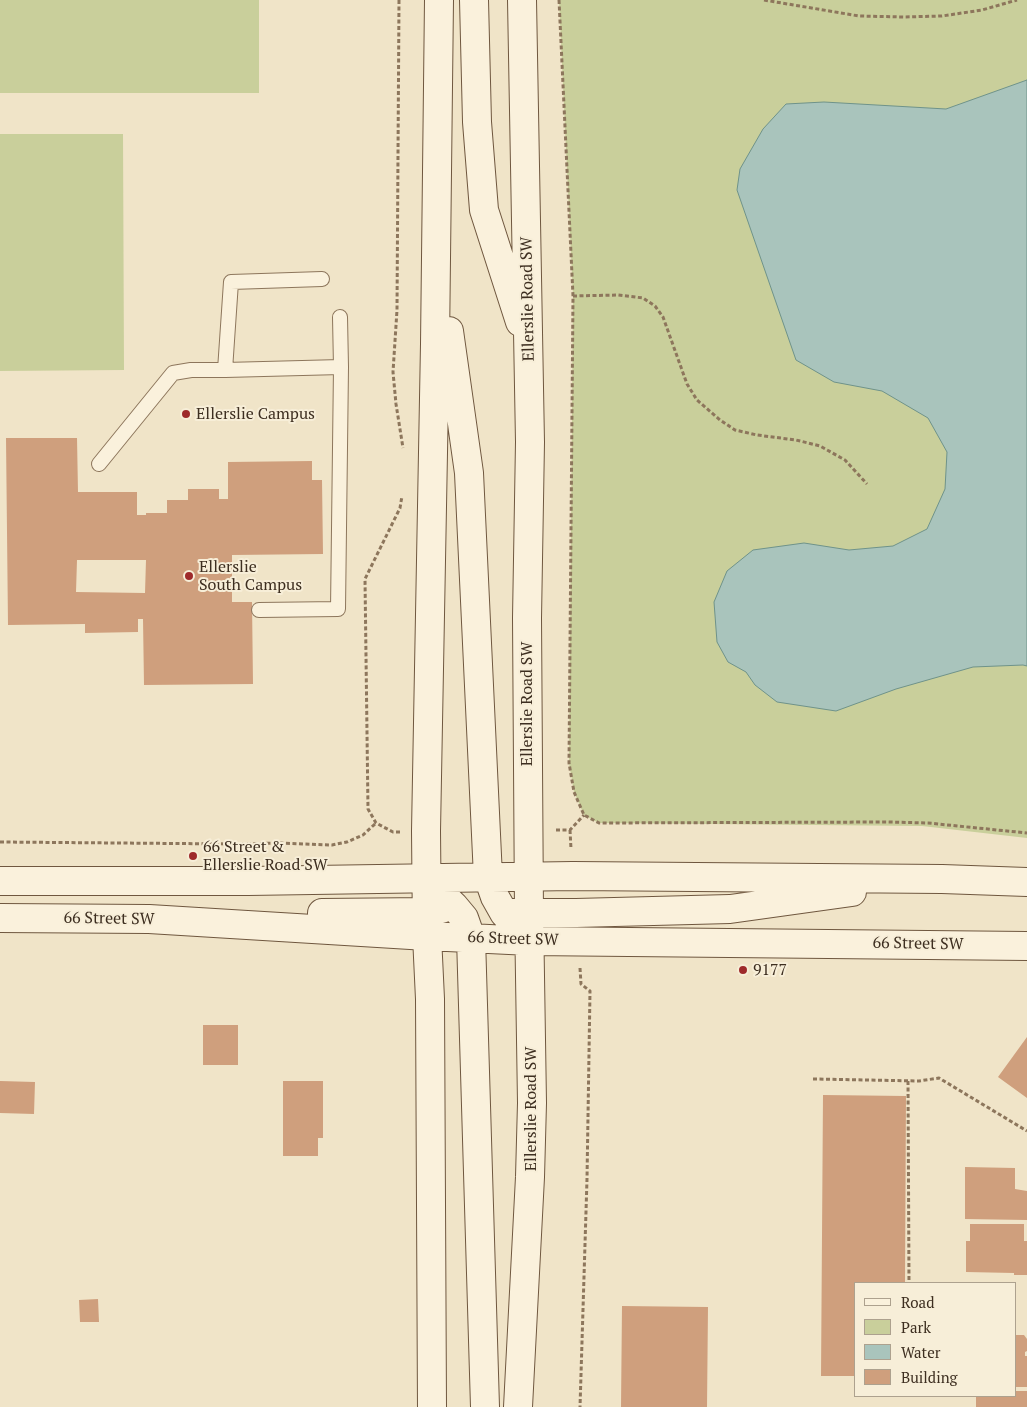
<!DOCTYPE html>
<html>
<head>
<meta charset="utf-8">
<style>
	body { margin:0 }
	#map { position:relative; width:1027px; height:1407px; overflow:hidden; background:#f0e4c8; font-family:"PT Serif",serif }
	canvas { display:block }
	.legend { position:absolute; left:854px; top:1282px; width:162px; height:115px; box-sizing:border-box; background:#f7eed8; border:1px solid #ada18e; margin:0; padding:6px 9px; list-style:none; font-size:15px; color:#3d2e20 }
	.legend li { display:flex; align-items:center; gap:10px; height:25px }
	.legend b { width:25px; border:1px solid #ada18e }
</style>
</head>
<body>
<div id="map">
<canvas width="1027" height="1407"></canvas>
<ul class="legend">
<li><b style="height:6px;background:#faf1dc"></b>Road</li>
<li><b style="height:14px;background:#c9cf9b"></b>Park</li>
<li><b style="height:14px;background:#a9c4bc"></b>Water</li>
<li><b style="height:14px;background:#cf9f7d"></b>Building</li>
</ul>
</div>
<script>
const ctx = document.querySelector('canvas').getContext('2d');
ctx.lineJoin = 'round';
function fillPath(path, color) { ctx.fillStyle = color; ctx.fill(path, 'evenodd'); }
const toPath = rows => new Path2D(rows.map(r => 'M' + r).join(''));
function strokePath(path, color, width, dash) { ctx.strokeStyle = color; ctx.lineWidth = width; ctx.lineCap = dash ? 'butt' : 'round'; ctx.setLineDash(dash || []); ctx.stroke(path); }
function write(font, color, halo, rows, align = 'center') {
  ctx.font = font + ' "PT Serif",serif'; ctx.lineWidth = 4; ctx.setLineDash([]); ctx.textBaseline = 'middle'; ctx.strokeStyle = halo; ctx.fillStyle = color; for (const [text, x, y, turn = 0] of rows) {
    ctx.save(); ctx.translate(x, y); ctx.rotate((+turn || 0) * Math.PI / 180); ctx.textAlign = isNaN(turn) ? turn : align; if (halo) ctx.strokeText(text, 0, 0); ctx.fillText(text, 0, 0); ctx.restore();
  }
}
const green = toPath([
	[0,0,259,0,259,93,0,93],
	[559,0,1027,0,1027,838,922,826,599,823,584,815,574,792,569,763,573,296],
	[0,134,123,134,124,370,0,371]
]);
const water = toPath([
	[1027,80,1027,666,1023,665,973,667,896,689,836,711,777,702,755,685,746,672,728,662,717,642,714,602,727,571,753,550,804,543,849,550,893,546,927,529,945,489,947,452,928,418,882,391,834,382,796,360,737,190,740,169,763,129,786,104,824,102,946,109,1027,80]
]);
const building = toPath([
	[6,438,77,438,78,492,137,492,137,515,146,515,146,513,167,513,167,500,188,500,188,489,219,489,219,499,228,499,228,462,312,461,312,480,322,480,323,554,232,555,232,602,252,602,253,684,144,685,143,619,138,619,138,632,85,633,85,624,8,625],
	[77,560,146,560,145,593,76,592],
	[203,1025,238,1025,238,1065,203,1065],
	[1027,1037,1027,1098,998,1077],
	[0,1081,35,1082,34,1114,0,1113],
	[283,1081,323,1081,323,1138,318,1138,318,1156,283,1156],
	[823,1095,906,1096,905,1283,856,1283,856,1376,821,1376],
	[965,1167,1015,1168,1015,1189,1027,1191,1027,1220,965,1219],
	[970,1224,1024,1224,1024,1241,1027,1241,1027,1275,1014,1275,1014,1273,966,1272,966,1241,970,1241],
	[98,1299,99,1322,80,1322,79,1300],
	[622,1306,708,1307,707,1407,621,1407],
	[1016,1335,1024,1335,1027,1339,1027,1351,1025,1352,1025,1356,1027,1356,1027,1387,1016,1387],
	[1016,1391,1027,1391,1027,1407,976,1407,976,1396,1016,1396]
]);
const path = toPath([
	[399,0,397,310,393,372,396,404,403,448],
	[559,0,573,296,569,763,574,792,584,815,599,823,888,822,928,823,1027,833],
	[764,0,859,16,904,17,942,16,982,10,1017,0],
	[573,296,618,295,643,298,655,306,663,317,687,384,697,400,720,420,735,430,757,435,796,440,820,446,845,460,867,484],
	[556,830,570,830,584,815],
	[570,830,571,849],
	[400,832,393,832,376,823,368,809,365,579,400,508,402,496],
	[0,842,236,844,280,843,332,845,347,842,363,835,376,823],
	[580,968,581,984,590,991,587,1179,580,1407],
	[813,1079,919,1081,939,1078,1027,1131],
	[908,1081,909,1283]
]);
const lane = toPath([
	[322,279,231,282,225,370,341,367],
	[99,464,173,373,191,370,225,370],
	[259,610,338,609,341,367,340,317]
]);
const secondary = toPath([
	[474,0,477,122,484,210,520,322],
	[449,331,469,473,488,877,495,897,504,913,530,941],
	[426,879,454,906,464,918,471,938,485,1407],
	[0,881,248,881,573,876,942,879,1027,882],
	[322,913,427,912,444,908],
	[511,913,576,913,730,909,852,892],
	[0,918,149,919,427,936,530,941,1027,946],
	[432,1407,430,999,427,936,426,831,435,344,439,0],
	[518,1407,530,1177,532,1103,529,913,527,618,530,442,522,0]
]);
const markers = [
	[186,414,5,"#9e2a2b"],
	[189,576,5,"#9e2a2b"],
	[193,856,5,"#9e2a2b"],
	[743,970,5,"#9e2a2b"]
];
const streetNames = [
	["Ellerslie Road SW",528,299,-91],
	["Ellerslie Road SW",527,704,-90],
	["66 Street SW",109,919,1],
	["66 Street SW",513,939,2],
	["66 Street SW",918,944,1],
	["Ellerslie Road SW",531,1109,-90]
];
const poiNames = [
	["Ellerslie Campus",196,414],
	["Ellerslie",199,567],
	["South Campus",199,585],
	["66 Street &",203,847],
	["Ellerslie Road SW",203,865],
	["9177",753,970]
];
fillPath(green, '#c9cf9b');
fillPath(water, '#a9c4bc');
strokePath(water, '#6f938a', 1);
fillPath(building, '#cf9f7d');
strokePath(lane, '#8d765c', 16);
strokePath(secondary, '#6f573f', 30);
strokePath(path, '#8d765c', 3, [4, 2.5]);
strokePath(lane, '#faf1dc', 14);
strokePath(secondary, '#faf1dc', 28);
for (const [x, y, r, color] of markers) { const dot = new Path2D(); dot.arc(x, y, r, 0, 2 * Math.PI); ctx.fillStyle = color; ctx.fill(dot); strokePath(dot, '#f7eed8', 2); }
write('16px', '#3d2e20', '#f7eed8', streetNames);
write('16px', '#3d2e20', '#f7eed8', poiNames, 'left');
</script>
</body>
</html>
